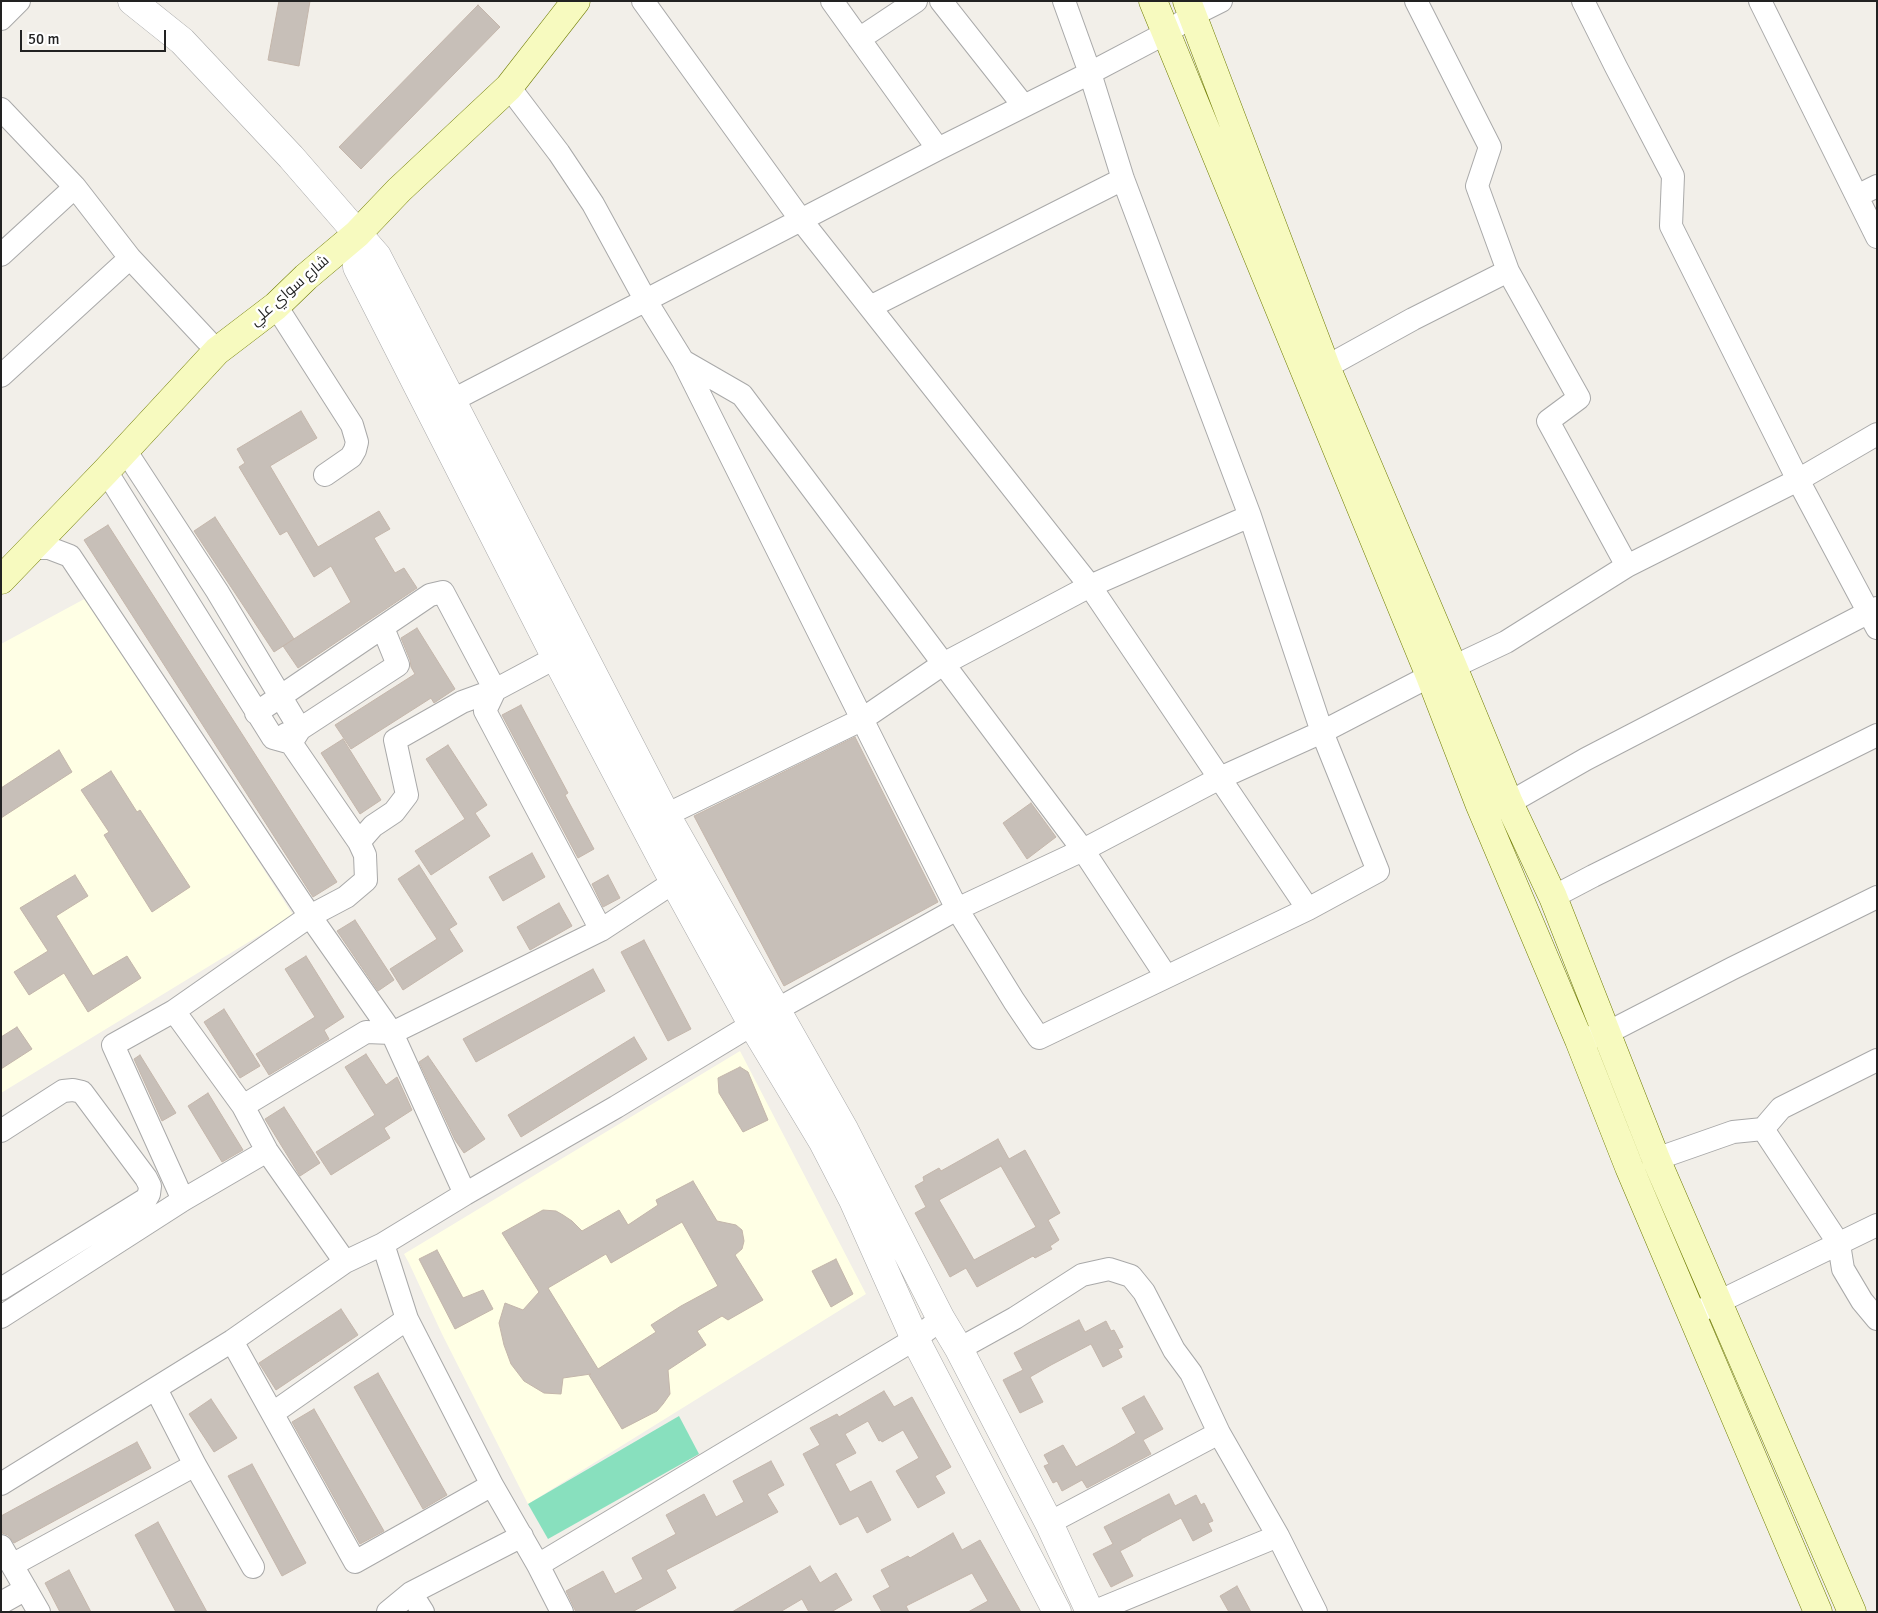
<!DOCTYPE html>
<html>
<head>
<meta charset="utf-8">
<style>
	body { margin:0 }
	#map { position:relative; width:1878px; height:1613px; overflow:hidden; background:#f2efe9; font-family:Signika,sans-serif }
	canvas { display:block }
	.frame { position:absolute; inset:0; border:2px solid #222; pointer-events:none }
	.scale { position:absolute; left:20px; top:30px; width:146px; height:22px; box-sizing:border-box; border:2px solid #222; border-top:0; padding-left:6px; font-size:15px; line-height:18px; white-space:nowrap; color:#222; -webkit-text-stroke:4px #fff; paint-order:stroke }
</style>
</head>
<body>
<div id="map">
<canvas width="1878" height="1613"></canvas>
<div class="frame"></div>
<div class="scale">50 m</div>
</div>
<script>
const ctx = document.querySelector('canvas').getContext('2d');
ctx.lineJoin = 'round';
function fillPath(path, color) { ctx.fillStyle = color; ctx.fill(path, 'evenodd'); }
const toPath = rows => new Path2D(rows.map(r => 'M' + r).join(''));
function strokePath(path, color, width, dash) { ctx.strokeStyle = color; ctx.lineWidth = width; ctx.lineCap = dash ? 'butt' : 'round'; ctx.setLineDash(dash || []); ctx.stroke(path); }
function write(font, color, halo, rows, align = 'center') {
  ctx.font = font + ' Signika,Cairo,sans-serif'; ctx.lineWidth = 5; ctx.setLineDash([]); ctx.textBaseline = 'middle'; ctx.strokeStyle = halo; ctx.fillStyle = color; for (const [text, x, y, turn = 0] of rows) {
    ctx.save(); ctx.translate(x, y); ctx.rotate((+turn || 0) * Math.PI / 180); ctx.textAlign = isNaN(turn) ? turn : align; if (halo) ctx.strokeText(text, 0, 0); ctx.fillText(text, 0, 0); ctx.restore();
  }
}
const education = toPath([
	[88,597,293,915,1,1093,1,644],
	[740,1051,866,1294,528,1504,442,1334,409,1263,404,1254]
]);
const pitch = toPath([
	[679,1416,699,1454,548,1539,528,1504]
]);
const building = toPath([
	[279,1,310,1,299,66,268,60,279,1],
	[478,5,500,27,361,169,339,147,478,5],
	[301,411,317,438,270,466,318,547,379,511,390,529,374,538,395,573,404,568,417,588,298,668,283,646,351,602,331,566,314,577,287,531,280,535,239,467,245,463,237,449,301,411],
	[215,517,294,639,274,652,194,531,215,517],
	[108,525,337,882,313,897,84,540,108,525],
	[417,628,455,689,434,703,431,698,351,749,335,725,415,674,411,667,410,660,401,638,417,628],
	[521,705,568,793,565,795,594,849,578,858,502,715,521,705],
	[855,737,938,902,784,986,694,816,855,737],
	[343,739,381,800,360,814,321,753,343,739],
	[448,745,487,805,475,813,490,836,431,875,415,851,465,819,426,759,448,745],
	[59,750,72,772,1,818,1,788,59,750],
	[111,771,137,812,140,810,190,887,152,912,104,835,109,832,81,790,111,771],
	[1031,803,1056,837,1027,859,1003,823,1031,803],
	[532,853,545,877,503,901,489,877,532,853],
	[419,865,457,924,449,929,463,951,403,990,390,969,437,939,398,879,419,865],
	[75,875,88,896,56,916,93,976,127,956,141,978,88,1012,64,973,29,995,14,972,48,951,20,908,75,875],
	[608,875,620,898,603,907,592,884,608,875],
	[559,903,572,926,530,950,517,927,559,903],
	[355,920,394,980,378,991,337,931,355,920],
	[644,940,691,1029,668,1041,621,952,644,940],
	[306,956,344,1017,324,1030,329,1039,269,1075,256,1054,315,1017,285,969,306,956],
	[593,969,605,991,476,1062,463,1039,593,969],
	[224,1009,260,1066,240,1078,204,1022,224,1009],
	[17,1027,32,1049,1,1069,1,1037,17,1027],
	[634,1037,647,1059,521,1137,508,1115,634,1037],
	[366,1054,386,1085,397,1077,412,1110,384,1128,390,1138,331,1175,316,1152,375,1115,345,1067,366,1054],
	[140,1055,176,1113,162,1121,134,1059,140,1055],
	[428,1056,485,1139,464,1153,455,1140,419,1062,428,1056],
	[740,1067,748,1072,768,1120,743,1132,719,1093,718,1078,740,1067],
	[208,1093,243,1150,222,1162,188,1106,208,1093],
	[284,1107,320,1163,300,1176,265,1119,284,1107],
	[998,1139,1009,1159,1025,1150,1060,1213,1048,1220,1059,1240,1050,1246,1052,1249,1035,1258,1033,1256,977,1287,966,1268,950,1277,915,1213,926,1207,915,1186,924,1181,923,1177,939,1168,941,1171,998,1139],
	[1001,1166,1036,1227,974,1260,939,1200,1001,1166],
	[693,1181,717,1221,736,1225,742,1230,744,1241,742,1249,735,1255,763,1300,728,1320,722,1316,697,1331,706,1345,668,1370,670,1394,663,1404,657,1411,622,1429,589,1375,591,1374,563,1378,561,1394,544,1393,524,1381,511,1364,504,1345,499,1323,505,1303,523,1310,539,1292,502,1233,543,1210,556,1211,563,1215,572,1221,582,1231,619,1210,628,1225,658,1205,656,1200,693,1181],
	[682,1222,718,1286,681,1306,651,1325,656,1332,598,1369,548,1288,606,1254,611,1263,682,1222],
	[437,1250,463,1298,483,1290,493,1309,455,1329,419,1259,437,1250],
	[836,1259,853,1294,831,1307,812,1271,836,1259],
	[341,1309,358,1335,276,1390,259,1363,341,1309],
	[1079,1320,1085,1332,1106,1321,1111,1331,1114,1330,1123,1347,1118,1349,1122,1357,1103,1367,1091,1344,1051,1365,1030,1377,1043,1402,1020,1413,1003,1380,1023,1370,1014,1353,1079,1320],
	[378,1373,447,1495,423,1509,354,1387,378,1373],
	[884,1391,894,1407,912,1397,951,1467,935,1476,945,1493,918,1508,896,1471,919,1458,903,1430,882,1442,881,1440,879,1441,868,1421,845,1434,856,1453,835,1464,850,1492,871,1481,891,1520,867,1533,858,1516,840,1525,803,1454,820,1445,810,1428,837,1414,839,1417,884,1391],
	[1144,1396,1163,1429,1143,1440,1151,1454,1087,1488,1082,1480,1062,1491,1057,1481,1053,1483,1044,1466,1049,1464,1044,1455,1063,1445,1076,1467,1116,1445,1136,1433,1122,1408,1144,1396],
	[211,1399,237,1438,214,1452,189,1414,211,1399],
	[314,1409,384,1531,360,1544,292,1422,314,1409],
	[137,1442,151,1468,14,1543,8,1535,2,1533,1,1516,137,1442],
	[771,1461,784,1485,767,1494,778,1512,666,1570,676,1588,632,1612,576,1612,566,1591,603,1571,615,1594,643,1579,632,1558,676,1534,666,1515,704,1494,716,1517,744,1502,733,1481,771,1461],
	[252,1464,306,1563,282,1576,228,1476,252,1464],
	[1169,1494,1175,1506,1196,1495,1201,1505,1204,1503,1213,1521,1208,1523,1212,1531,1193,1541,1181,1518,1141,1539,1141,1540,1120,1551,1133,1576,1111,1587,1093,1554,1113,1544,1104,1527,1169,1494],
	[158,1522,207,1612,176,1612,135,1535,158,1522],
	[953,1533,962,1550,980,1540,1021,1612,968,1612,988,1601,972,1573,906,1606,909,1612,882,1612,873,1596,890,1587,881,1570,908,1556,910,1558,953,1533],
	[810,1566,820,1583,836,1573,852,1600,831,1612,809,1612,802,1599,780,1612,732,1612,810,1566],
	[69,1570,91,1612,60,1612,45,1583,69,1570],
	[1237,1586,1251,1612,1229,1612,1220,1596,1237,1586]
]);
const minor = toPath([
	[643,1,801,220,1090,586,1308,909],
	[832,1,938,149],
	[941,1,1023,105],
	[1416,1,1490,147,1477,186,1508,271],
	[1583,1,1616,67,1673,176,1671,226,1798,480,1877,628],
	[1760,1,1877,237],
	[1,19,19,1],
	[859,39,916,1],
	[509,87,559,153,593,204,646,301,683,361,957,909,1014,1001,1039,1038,1308,909,1378,871,1322,732,1250,516,1123,179,1090,73,1064,1],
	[1,109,75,187,130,258,217,351],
	[1857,196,1877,186],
	[1,255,75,187],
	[276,306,352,425,357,442,355,450,351,457,325,475],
	[870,307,1123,179],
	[683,361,742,395,1083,850,1166,976],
	[1326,367,1413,319,1508,271,1579,398,1548,421,1627,566],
	[1,376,130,258],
	[451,401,938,149,1090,73,1166,33,1193,15,1221,1],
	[125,450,217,591,300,729,291,743],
	[106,471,273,738,291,743,359,842,365,855,366,880,346,897,310,916,174,1011,113,1045,183,1200],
	[33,548,49,548,70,556,310,916,392,1033,465,1194],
	[1453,667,1506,642,1627,566,1798,480,1877,434],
	[256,713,430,595,443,592,495,690,485,711,601,930],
	[286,734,300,729,398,665,383,628],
	[1509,803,1586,759,1877,608],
	[666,815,861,720,943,664,1090,586,1250,516],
	[359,842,373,826,394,812,407,795,395,740,462,702,495,690,570,650],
	[1553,897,1593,876,1877,735],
	[174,1011,243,1106,267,1151,345,1262],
	[1591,1037,1607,1033,1733,968,1877,897],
	[243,1106,366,1032,392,1033,601,930,674,882,689,874],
	[1763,1129,1839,1244,1843,1269,1862,1301,1877,1319],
	[1,1131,63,1091,73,1090,82,1092,146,1178,150,1186,149,1194,146,1199,1,1289],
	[1656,1159,1733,1132,1763,1129,1781,1108,1877,1060],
	[383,1244,407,1319,492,1485,538,1565,562,1612],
	[1702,1310,1877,1225],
	[1,1317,183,1200,267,1151],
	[232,1341,355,1562,492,1485],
	[959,1349,1015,1318,1082,1275,1109,1269,1131,1276,1144,1292,1174,1350,1191,1373,1219,1433,1278,1536,1316,1612],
	[156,1389,195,1465,253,1567],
	[273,1413,407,1319],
	[1,1484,232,1341,345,1262,383,1244,465,1194,616,1107,776,1010,957,909,1083,850,1220,778,1322,732,1430,676],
	[1049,1523,1219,1433],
	[1,1546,39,1612],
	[12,1565,195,1465],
	[538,1565,915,1339,941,1319],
	[411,1593,423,1612],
	[1,1603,26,1589],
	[388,1612,411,1593,522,1536],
	[1093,1612,1278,1536]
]);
const tertiary = toPath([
	[132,1,182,41,291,157,377,256,666,815,845,1131,941,1319,959,1349,1049,1523,1090,1612],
	[357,234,357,267,556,658,674,882,752,1024,823,1142,853,1200,915,1339,1057,1612]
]);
const secondary = toPath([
	[1153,1,1430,676,1479,803,1579,1040,1629,1167,1818,1612],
	[1187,1,1326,367,1453,667,1509,803,1553,897,1656,1159,1852,1612],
	[1,580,106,471,217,351,276,306,306,277,357,234,399,190,509,87,576,1]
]);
const streetNames = [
	["شارع سواي علي",290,291,-41]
];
fillPath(education, '#ffffe5');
fillPath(pitch, '#88e0be');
fillPath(building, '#c7bfb8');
strokePath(building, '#c4b6ab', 1);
strokePath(minor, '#a9a9a9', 24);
strokePath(tertiary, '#a9a9a9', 29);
strokePath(secondary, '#707d05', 29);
strokePath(minor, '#fff', 22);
strokePath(tertiary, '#fff', 28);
strokePath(secondary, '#f7fabf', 28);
write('15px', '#222', '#fff', streetNames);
</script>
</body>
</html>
